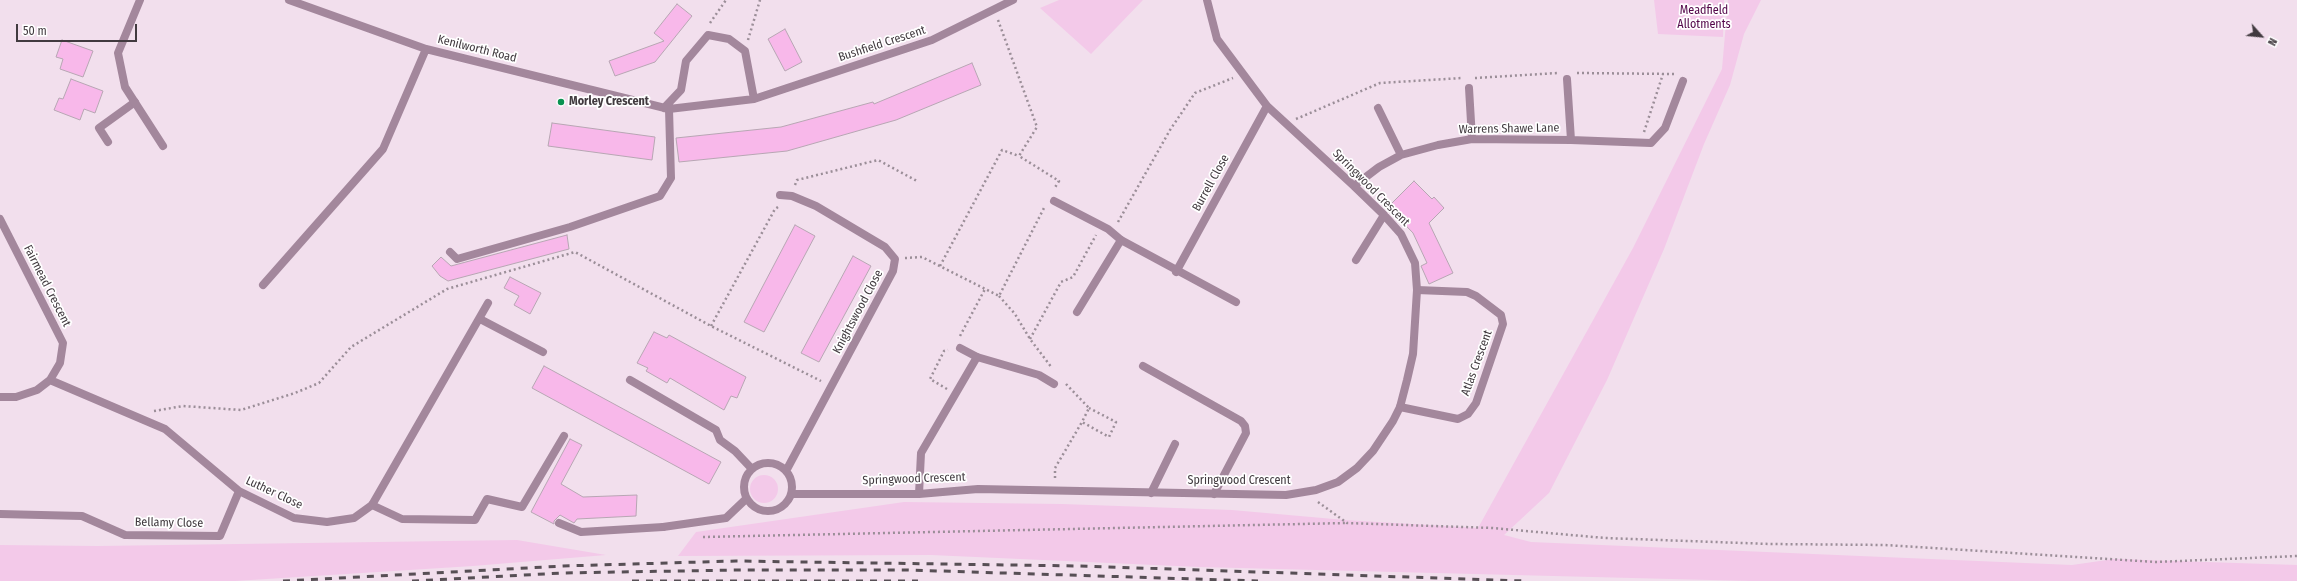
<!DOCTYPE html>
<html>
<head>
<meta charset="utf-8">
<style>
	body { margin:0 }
	#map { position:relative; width:2297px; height:581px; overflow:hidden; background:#f2dfed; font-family:"Fira Sans Condensed",sans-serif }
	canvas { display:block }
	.north { position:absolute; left:2241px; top:16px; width:40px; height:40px; -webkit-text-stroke:3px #fff; paint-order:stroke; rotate:117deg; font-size:11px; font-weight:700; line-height:16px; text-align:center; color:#413a3f }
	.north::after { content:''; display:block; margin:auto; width:14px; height:18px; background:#413a3f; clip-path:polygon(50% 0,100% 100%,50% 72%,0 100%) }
	.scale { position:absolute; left:16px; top:24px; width:121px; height:18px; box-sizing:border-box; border:2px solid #413a3f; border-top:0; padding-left:5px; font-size:12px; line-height:14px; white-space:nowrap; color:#413a3f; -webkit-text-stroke:3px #fff; paint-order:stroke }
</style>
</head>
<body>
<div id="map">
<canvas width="2297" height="581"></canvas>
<div class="north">N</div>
<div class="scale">50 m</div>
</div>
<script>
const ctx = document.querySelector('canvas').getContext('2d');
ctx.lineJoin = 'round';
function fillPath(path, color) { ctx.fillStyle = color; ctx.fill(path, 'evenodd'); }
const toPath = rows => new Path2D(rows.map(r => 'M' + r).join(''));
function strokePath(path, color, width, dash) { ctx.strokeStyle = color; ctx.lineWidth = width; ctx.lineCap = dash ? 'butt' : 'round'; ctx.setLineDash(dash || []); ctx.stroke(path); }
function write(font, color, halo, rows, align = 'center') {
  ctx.font = font + ' "Fira Sans Condensed",sans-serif'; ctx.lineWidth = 3.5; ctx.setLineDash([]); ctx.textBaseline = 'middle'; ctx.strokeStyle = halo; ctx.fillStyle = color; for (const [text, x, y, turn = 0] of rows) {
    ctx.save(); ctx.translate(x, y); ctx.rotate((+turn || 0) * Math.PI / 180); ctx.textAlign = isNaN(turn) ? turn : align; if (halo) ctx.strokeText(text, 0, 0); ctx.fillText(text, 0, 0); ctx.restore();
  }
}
const green = toPath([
	[1059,0,1143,0,1091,54,1040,8],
	[1654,0,1724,0,1723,37,1658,34],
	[1728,0,1761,0,1744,34,1730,85,1704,144,1664,249,1607,380,1549,493,1504,535,1531,542,2072,565,2114,559,2297,565,2297,581,1750,581,1199,567,931,555,678,556,696,532,904,502,1062,504,1232,510,1345,520,1478,528,1633,248,1722,69],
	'750 489a14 14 0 1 1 28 0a14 14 0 1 1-28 0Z',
	[517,540,606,555,473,566,235,581,0,581,0,545,98,546]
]);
const building = toPath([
	[677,4,692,16,655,62,615,76,609,61,664,41,654,33,677,4],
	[785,29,802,62,785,71,768,39,785,29],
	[62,40,93,51,83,77,60,69,63,59,56,57,62,40],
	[972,63,981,85,896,120,787,151,679,162,676,138,781,127,873,102,874,104,972,63],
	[71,79,103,91,95,113,84,109,80,120,54,110,59,98,63,99,71,79],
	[552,123,655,137,652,160,548,146,552,123],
	[1414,181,1432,199,1434,197,1444,208,1429,223,1453,273,1429,284,1421,266,1427,263,1413,233,1388,207,1414,181],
	[795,225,815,236,764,332,744,322,795,225],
	[567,235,569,249,448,281,440,276,432,266,441,257,451,266,567,235],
	[853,256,871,266,819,362,801,353,853,256],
	[510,277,541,293,530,314,514,305,519,296,504,288,510,277],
	[654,332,667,338,669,335,746,377,737,398,731,396,724,410,670,378,667,383,646,371,648,368,637,363,654,332],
	[544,366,721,462,709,484,532,388,544,366],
	[570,439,582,445,561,484,583,497,637,495,636,516,577,519,574,523,560,515,554,521,554,524,531,512,570,439]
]);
const path = toPath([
	[998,20,1037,127,1019,156,1059,181,1054,189],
	[710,23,726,0],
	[748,40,760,0],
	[1577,73,1674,74],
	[1475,78,1558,73],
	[1296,119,1380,83,1462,78],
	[1644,132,1663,74],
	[795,185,797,180,878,160,917,181],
	[1118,222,1170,130,1195,93,1233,78],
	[905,258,922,257,999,296,1044,208],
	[940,266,1002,150,1019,156],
	[999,296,1015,314,1030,339,1052,368],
	[711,326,775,209,778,207],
	[960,336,985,289],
	[1030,339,1061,282,1073,277,1096,235],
	[1066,384,1089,408,1082,422,1109,437,1116,422,1089,408],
	[947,389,930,379,944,351,948,350],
	[154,411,183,406,241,410,295,393,319,383,351,347,447,289,575,252,711,326,821,381],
	[1055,478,1055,468,1082,422],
	[1318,502,1347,523,1492,528,1605,538,1770,544,1885,545,2156,562,2297,556],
	[703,537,1347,523]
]);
const service = toPath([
	[108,142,99,128,135,102],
	[1054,201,1108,229,1121,240],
	[450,252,457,259,570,227,660,196,671,178,669,109],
	[960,348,977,357,1039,375,1054,384],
	[1143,366,1241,421,1245,426,1246,433,1214,494],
	[1400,407,1458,419,1468,414,1476,403,1503,324,1501,315,1476,296,1467,292,1417,290],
	[1151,493,1175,444],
	[372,505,402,519,475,520,487,499,522,507,564,436],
	[559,523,581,532,663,527]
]);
const minor = toPath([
	[140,0,118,53,125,87,163,146],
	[289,0,426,49,669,109,754,99,932,40,1013,0],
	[1567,79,1571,140],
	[1469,88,1472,139],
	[664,108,681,90,686,61,708,35,729,39,745,51,754,99],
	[1378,108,1401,155],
	[1354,186,1379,167,1401,155,1438,145,1472,139,1571,140,1651,143,1665,128,1683,81],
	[780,195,792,196,816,206,885,247,895,259,893,271,786,471],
	[0,219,63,343,60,363,50,380,37,390,16,397,0,397],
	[1356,260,1384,215],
	[1176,272,1267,106],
	[263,285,383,149,426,49],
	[1077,312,1121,240,1236,302],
	[480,319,543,352],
	[50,380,165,429,239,491,294,518,327,522,354,518,372,505,488,303],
	[630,380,716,430,720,440,735,451,752,469],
	'744 487a24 24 0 1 1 48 0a24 24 0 1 1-48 0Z',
	[791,494,919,494,978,489,1286,495,1316,490,1338,482,1357,468,1373,451,1393,421,1400,407,1407,380,1413,354,1417,290,1415,263,1401,234,1384,215,1354,186,1267,106,1217,39,1207,0],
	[919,494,921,453,977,357],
	[0,514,82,516,125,535,220,536,239,491],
	[663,527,726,518,746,499]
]);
const rail = toPath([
	[283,581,563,566,736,561,1080,566,1525,581],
	[412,581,563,573,736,570,908,570,1258,581],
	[632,581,918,581]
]);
const markers = [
	[561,102,4,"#099251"]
];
const parkNames = [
	["Meadfield",1704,11],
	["Allotments",1704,25]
];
const streetNames = [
	["Bushfield Crescent",882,44,-18],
	["Kenilworth Road",477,49,14],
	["Warrens Shawe Lane",1509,129,-1],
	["Burrell Close",1211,183,-61],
	["Springwood Crescent",1371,188,45],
	["Fairmead Crescent",47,286,63],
	["Knightswood Close",858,312,-62],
	["Atlas Crescent",1477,363,-70],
	["Springwood Crescent",914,479,-2],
	["Springwood Crescent",1239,481],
	["Luther Close",274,493,25],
	["Bellamy Close",169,523,1]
];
const poiNames = [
	["Morley Crescent",569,102]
];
fillPath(green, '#f3c9e9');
fillPath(building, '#f8b8ea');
strokePath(building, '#b7a6b3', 1);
strokePath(path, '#9b8e98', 2.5, [2, 3]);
strokePath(service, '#a3879c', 8);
strokePath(minor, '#a3879c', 8);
strokePath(rail, '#574f55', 3, [7, 7]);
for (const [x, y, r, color] of markers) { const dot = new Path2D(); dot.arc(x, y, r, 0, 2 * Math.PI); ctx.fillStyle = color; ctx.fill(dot); strokePath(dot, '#fff', 1.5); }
write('12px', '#53074a', '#fff', parkNames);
write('12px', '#413a3f', '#fff', streetNames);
write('bold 12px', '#413a3f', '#fff', poiNames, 'left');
</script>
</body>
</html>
